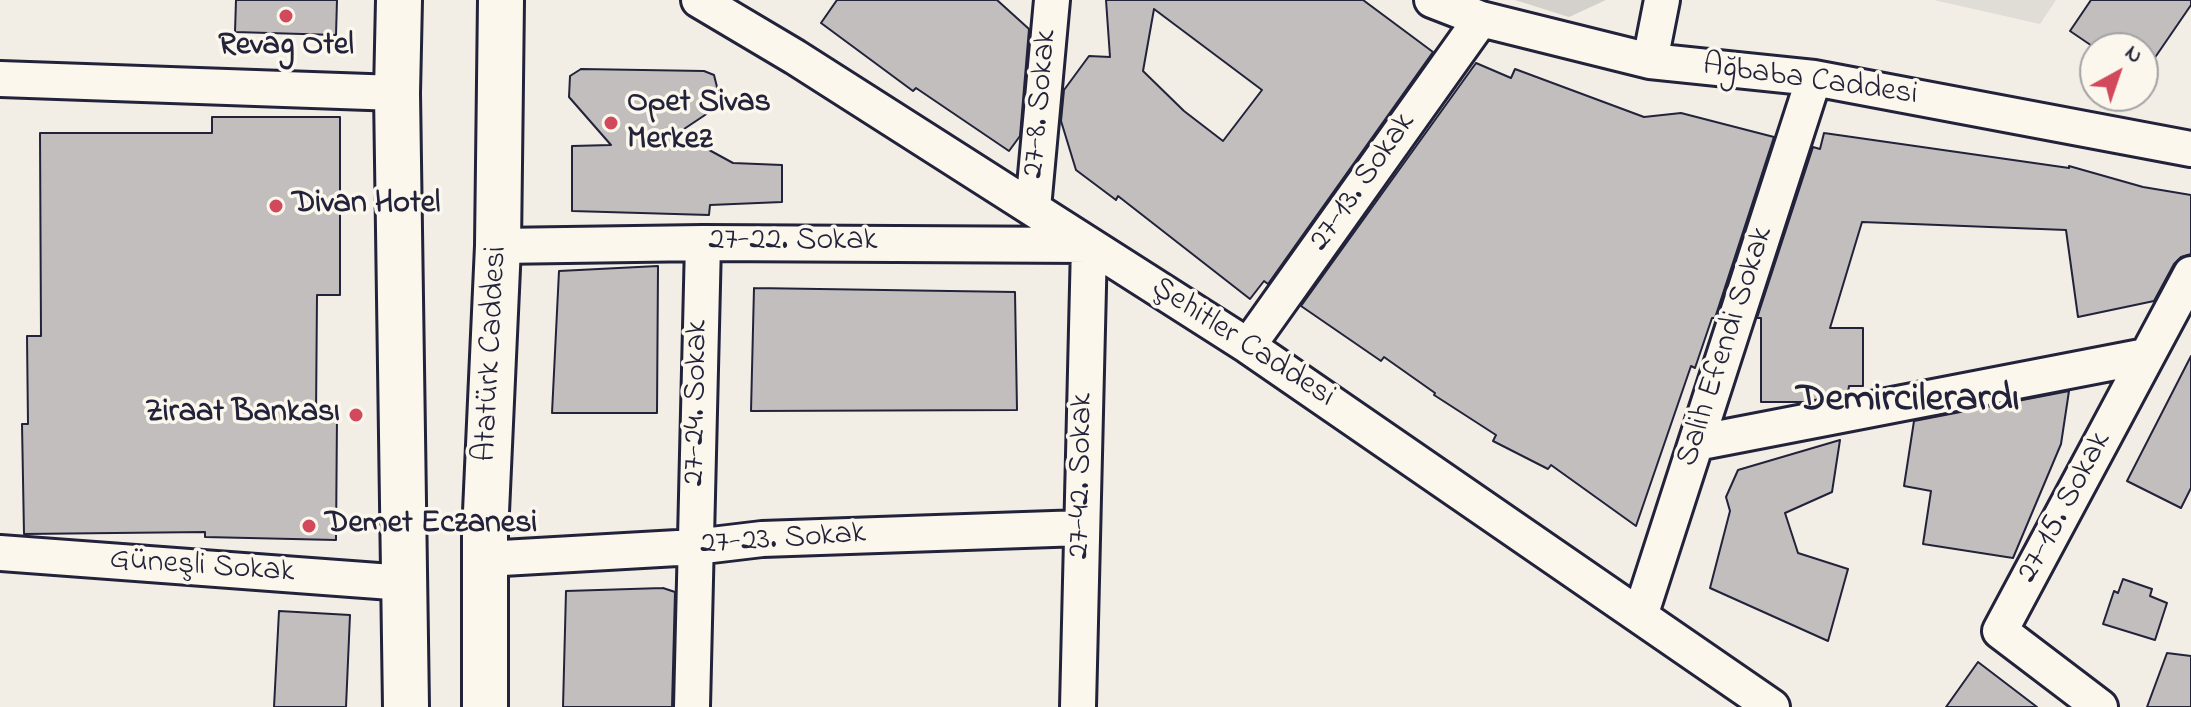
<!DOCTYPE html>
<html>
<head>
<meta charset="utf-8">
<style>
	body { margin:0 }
	#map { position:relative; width:2191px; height:707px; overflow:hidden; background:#f2eee5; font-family:"Indie Flower",sans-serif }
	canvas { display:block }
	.north { position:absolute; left:2079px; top:32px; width:80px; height:80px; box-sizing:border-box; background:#fbf7ec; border:2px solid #a4a2a5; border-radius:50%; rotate:40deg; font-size:22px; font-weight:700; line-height:32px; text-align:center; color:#22223b }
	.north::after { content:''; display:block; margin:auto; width:28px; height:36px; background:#d1495b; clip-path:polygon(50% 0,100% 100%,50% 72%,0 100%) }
</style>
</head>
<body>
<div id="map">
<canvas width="2191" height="707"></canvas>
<div class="north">N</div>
</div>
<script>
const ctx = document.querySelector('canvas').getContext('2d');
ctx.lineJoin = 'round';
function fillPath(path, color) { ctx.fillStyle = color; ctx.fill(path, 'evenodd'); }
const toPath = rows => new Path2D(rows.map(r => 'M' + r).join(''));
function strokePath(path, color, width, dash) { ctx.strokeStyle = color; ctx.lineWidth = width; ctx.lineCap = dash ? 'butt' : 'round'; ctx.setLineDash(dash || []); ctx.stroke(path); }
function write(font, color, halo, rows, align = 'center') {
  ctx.font = font + ' "Indie Flower",sans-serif'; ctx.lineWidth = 7; ctx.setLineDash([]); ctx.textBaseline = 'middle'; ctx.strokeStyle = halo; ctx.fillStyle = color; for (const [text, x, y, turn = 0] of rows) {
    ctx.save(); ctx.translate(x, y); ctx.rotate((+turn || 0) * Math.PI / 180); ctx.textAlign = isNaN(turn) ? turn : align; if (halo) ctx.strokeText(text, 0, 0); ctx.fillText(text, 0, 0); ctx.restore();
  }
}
const built = toPath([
	[1934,0,2056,0,2040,24]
]);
const green = toPath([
	[1515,0,1606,0,1569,17]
]);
const building = toPath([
	[236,0,337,0,336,35,235,32,236,0],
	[837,0,997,0,1029,29,1020,136,1009,151,916,88,913,91,821,23,837,0],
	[1106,0,1363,0,1433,52,1268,284,1264,281,1250,299,1118,196,1116,200,1076,170,1061,121,1064,90,1089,56,1110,57,1106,0],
	[1154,9,1262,90,1223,141,1184,111,1143,71,1154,9],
	[2091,0,2191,0,2191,5,2143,75,2143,48,2095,48,2070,31,2091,0],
	[1476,63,1511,78,1515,69,1644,117,1681,113,1774,137,1715,318,1712,318,1695,368,1691,366,1636,526,1551,465,1548,469,1493,441,1496,435,1434,395,1435,393,1384,357,1381,361,1301,306,1476,63],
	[581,69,704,71,714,75,718,91,717,107,678,133,733,163,782,165,782,202,710,205,709,215,572,211,572,146,611,145,569,97,570,76,581,69],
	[212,117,340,117,340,295,317,295,316,416,337,416,336,540,205,537,205,532,24,534,22,424,28,424,27,336,41,336,40,133,212,133,212,117],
	[1824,133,2069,168,2069,166,2143,187,2191,195,2191,254,2181,257,2174,264,2154,301,2078,317,2066,230,1862,222,1830,328,1863,328,1863,386,1849,386,1848,393,1805,402,1761,402,1761,318,1757,318,1813,147,1820,149,1824,133],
	[658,266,657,413,552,413,559,271,658,266],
	[754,288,1015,292,1017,410,751,411,754,288],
	[2191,356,2191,488,2181,508,2127,481,2191,356],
	[2069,391,2061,444,2013,558,1923,544,1931,491,1904,486,1914,421,2069,391],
	[1840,440,1832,492,1785,513,1798,553,1848,569,1828,641,1710,588,1730,511,1726,497,1738,470,1840,440],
	[2123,579,2152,589,2150,596,2167,603,2155,640,2103,624,2114,591,2118,593,2123,579],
	[663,588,675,592,672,707,563,707,566,591,663,588],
	[279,611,350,615,346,707,274,707,279,611],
	[2167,653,2191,656,2191,707,2147,707,2167,653],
	[1978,662,2037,707,1946,707,1978,662]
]);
const street = toPath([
	[699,0,795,57,1248,346,1772,707],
	[1432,0,1481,19,1650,61,1814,78,2191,149],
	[1650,61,1662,0],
	[0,79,397,93],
	[1033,208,1052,0],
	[498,246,703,243,1089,245,1078,707],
	[1248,346,1481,19],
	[1696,443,2146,356],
	[0,553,405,583],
	[485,559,695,547,762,539,1082,528],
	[1640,616,1814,78],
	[692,707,703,243],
	[2100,707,2000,631,2191,274]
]);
const primary = toPath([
	[399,0,397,93,406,707],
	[485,707,485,534,498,246,501,0]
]);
const markers = [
	[286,16,8,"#d1495b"],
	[611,123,8,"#d1495b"],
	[276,206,8,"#d1495b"],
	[356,415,8,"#d1495b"],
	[309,526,8,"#d1495b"]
];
const poiNames = [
	["Revag Otel",286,48,"center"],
	["Opet Sivas",627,105],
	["Merkez",627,142],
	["Divan Hotel",292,206],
	["Ziraat Bankası",340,415,"right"],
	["Demet Eczanesi",325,526]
];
const streetNames = [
	["Ağbaba Caddesi",1810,82,8],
	["27-8. Sokak",1042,104,-85],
	["27-13. Sokak",1364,183,-55],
	["27-22. Sokak",793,243],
	["Şehitler Caddesi",1242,344,33],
	["Salih Efendi Sokak",1727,347,-72],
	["Atatürk Caddesi",493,354,-87],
	["27-24. Sokak",698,403,-89],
	["27-42. Sokak",1083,476,-89],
	["27-15. Sokak",2066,508,-62],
	["27-23. Sokak",783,541,-4],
	["Güneşli Sokak",202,568,4]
];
const districtNames = [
	["Demircilerardı",1908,402]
];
fillPath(built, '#e0dcd6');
fillPath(green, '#d4d1cc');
fillPath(building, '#c2bebe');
strokePath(building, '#22223b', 2);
strokePath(street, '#22223b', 40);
strokePath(primary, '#22223b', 50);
strokePath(street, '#fbf7ec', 34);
strokePath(primary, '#fbf7ec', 44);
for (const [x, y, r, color] of markers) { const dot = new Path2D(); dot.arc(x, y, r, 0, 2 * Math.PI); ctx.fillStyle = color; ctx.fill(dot); strokePath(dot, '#fbf7ec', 3); }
write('bold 32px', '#22223b', '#fbf7ec', poiNames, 'left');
write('32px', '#22223b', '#fbf7ec', streetNames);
write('bold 40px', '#22223b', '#fbf7ec', districtNames);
</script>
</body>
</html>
